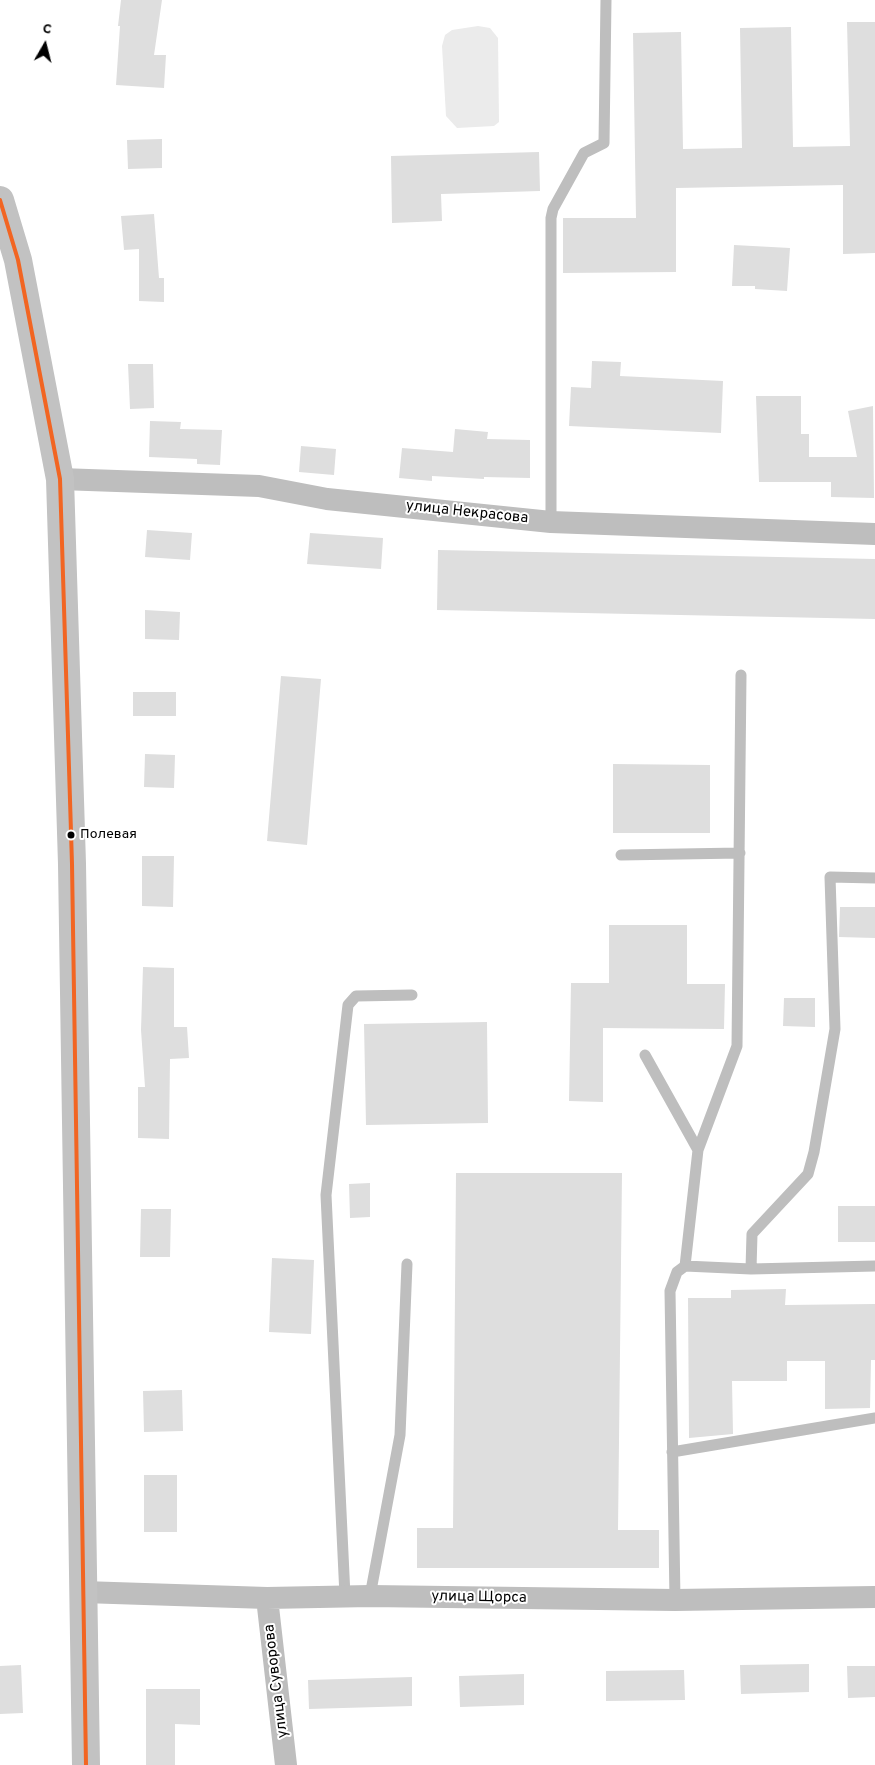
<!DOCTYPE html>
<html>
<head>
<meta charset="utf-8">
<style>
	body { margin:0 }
	#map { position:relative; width:875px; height:1765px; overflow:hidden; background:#fff; font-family:Overpass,sans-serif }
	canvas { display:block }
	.north { position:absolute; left:20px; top:20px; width:50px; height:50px; -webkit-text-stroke:4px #fff; paint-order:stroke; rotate:8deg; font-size:14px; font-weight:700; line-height:20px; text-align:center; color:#000 }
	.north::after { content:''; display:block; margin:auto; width:18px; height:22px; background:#000; clip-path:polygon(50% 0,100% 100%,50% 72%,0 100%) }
</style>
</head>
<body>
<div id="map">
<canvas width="875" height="1765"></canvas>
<div class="north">С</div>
</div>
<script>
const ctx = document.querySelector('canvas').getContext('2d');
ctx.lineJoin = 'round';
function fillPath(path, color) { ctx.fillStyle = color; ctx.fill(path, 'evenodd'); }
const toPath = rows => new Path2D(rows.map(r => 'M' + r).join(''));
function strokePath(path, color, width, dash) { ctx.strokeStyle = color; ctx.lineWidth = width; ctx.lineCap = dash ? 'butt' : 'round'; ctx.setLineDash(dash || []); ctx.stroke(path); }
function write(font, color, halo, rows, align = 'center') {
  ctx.font = font + ' Overpass,sans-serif'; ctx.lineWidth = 4; ctx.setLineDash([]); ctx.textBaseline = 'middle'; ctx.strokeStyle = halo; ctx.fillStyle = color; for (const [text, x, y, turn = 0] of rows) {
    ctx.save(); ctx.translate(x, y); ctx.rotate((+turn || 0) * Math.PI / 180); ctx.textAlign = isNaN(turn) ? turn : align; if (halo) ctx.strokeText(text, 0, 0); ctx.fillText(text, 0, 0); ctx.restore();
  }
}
const green = toPath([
	[478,26,490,28,498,38,499,122,494,126,457,128,446,116,442,46,445,35,452,30]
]);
const building = toPath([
	[121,0,162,0,154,55,166,55,164,88,116,85,120,26,118,26],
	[847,22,875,22,875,253,843,254,843,185,676,188,676,272,563,273,563,218,636,218,633,33,681,32,683,149,742,148,740,28,791,27,793,147,850,146],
	[162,139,162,168,128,169,127,140],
	[539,152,540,191,441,194,442,221,392,223,391,156],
	[154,214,159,278,164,278,164,302,139,301,139,249,124,250,121,216],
	[734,245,790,248,787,291,755,289,755,286,732,286],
	[592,361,621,362,620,376,723,381,721,433,569,426,571,387,591,388],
	[128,364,153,364,154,408,130,409],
	[756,396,801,396,801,434,809,434,809,457,857,457,848,411,873,406,874,498,831,497,831,482,759,482],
	[150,421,181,422,180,429,222,430,220,465,197,464,197,459,149,457],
	[455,429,488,432,487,439,530,440,530,478,484,477,484,479,432,476,432,481,399,478,402,448,453,452],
	[301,446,336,449,334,475,299,472],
	[147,530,192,533,190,560,145,557],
	[310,533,383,538,381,569,307,564],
	[438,550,875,559,875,619,437,610],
	[145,610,180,612,179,640,145,639],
	[281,676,321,679,307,845,267,841],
	[133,692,176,692,176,716,133,716],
	[145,754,175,755,174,788,144,787],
	[613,764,710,765,710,833,613,833],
	[142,856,174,856,173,907,142,906],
	[840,907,875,907,875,938,839,937],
	[609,925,687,925,687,984,725,984,724,1029,603,1028,603,1102,569,1101,571,983,609,983],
	[143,967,174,968,174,1027,187,1027,189,1058,170,1059,169,1139,138,1138,138,1087,145,1087,141,1030],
	[784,998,815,998,815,1027,783,1026],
	[487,1022,488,1123,366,1125,364,1024],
	[456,1173,622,1173,618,1530,659,1530,659,1568,417,1568,417,1528,453,1528],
	[370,1183,370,1217,350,1218,349,1184],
	[838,1206,875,1206,875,1242,838,1242],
	[141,1209,171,1209,170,1257,140,1257],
	[272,1258,314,1260,311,1334,269,1332],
	[786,1289,785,1305,875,1304,875,1360,871,1360,870,1408,825,1409,825,1361,787,1361,787,1381,732,1381,733,1434,689,1438,688,1298,731,1298,731,1290],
	[182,1390,183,1431,144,1432,143,1391],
	[144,1475,177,1475,177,1532,144,1532],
	[809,1664,809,1692,741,1694,740,1665],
	[21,1665,23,1713,0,1714,0,1666],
	[847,1666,875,1666,875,1697,848,1698],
	[684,1670,685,1700,606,1701,606,1671],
	[524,1674,524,1705,460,1707,459,1676],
	[412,1677,412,1706,309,1709,308,1680],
	[146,1689,200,1689,200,1725,175,1724,175,1765,146,1765]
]);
const lane = toPath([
	[551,522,551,218,553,209,584,153,604,143,606,0],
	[621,855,740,853],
	[645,1055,698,1150],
	[685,1266,751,1269,875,1266],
	[751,1269,752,1234,808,1174,814,1152,835,1029,830,877,875,878],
	[672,1452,875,1418],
	[345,1596,326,1195,348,1005,356,996,412,995],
	[370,1596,400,1435,407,1264],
	[675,1600,670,1291,677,1272,685,1266,698,1150,737,1046,741,675]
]);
const street = toPath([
	[60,479,259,486,327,499,551,522,875,534],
	[83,1592,267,1598,370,1596,675,1600,875,1597],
	[267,1598,286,1765]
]);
const secondary = toPath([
	[0,200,18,260,60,479,72,864,86,1765]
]);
const bus1 = toPath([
	[0,200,18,260,60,479,72,864,86,1765]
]);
const markers = [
	[71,835,4.5,"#000"]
];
const busNames = [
	["Полевая",80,835]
];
const streetNames = [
	["улица Некрасова",467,513,6],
	["улица Щорса",479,1598,1],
	["улица Суворова",277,1681,-97]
];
fillPath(green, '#ebebeb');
fillPath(building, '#dedede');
strokePath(lane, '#bebebe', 11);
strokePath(street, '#bebebe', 22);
strokePath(secondary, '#c2c2c2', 28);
strokePath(bus1, '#f26522', 4);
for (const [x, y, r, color] of markers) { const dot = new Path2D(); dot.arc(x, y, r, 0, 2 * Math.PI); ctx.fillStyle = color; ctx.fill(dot); strokePath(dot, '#fff', 2); }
write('14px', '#000', '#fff', busNames, 'left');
write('15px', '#000', '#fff', streetNames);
</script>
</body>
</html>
